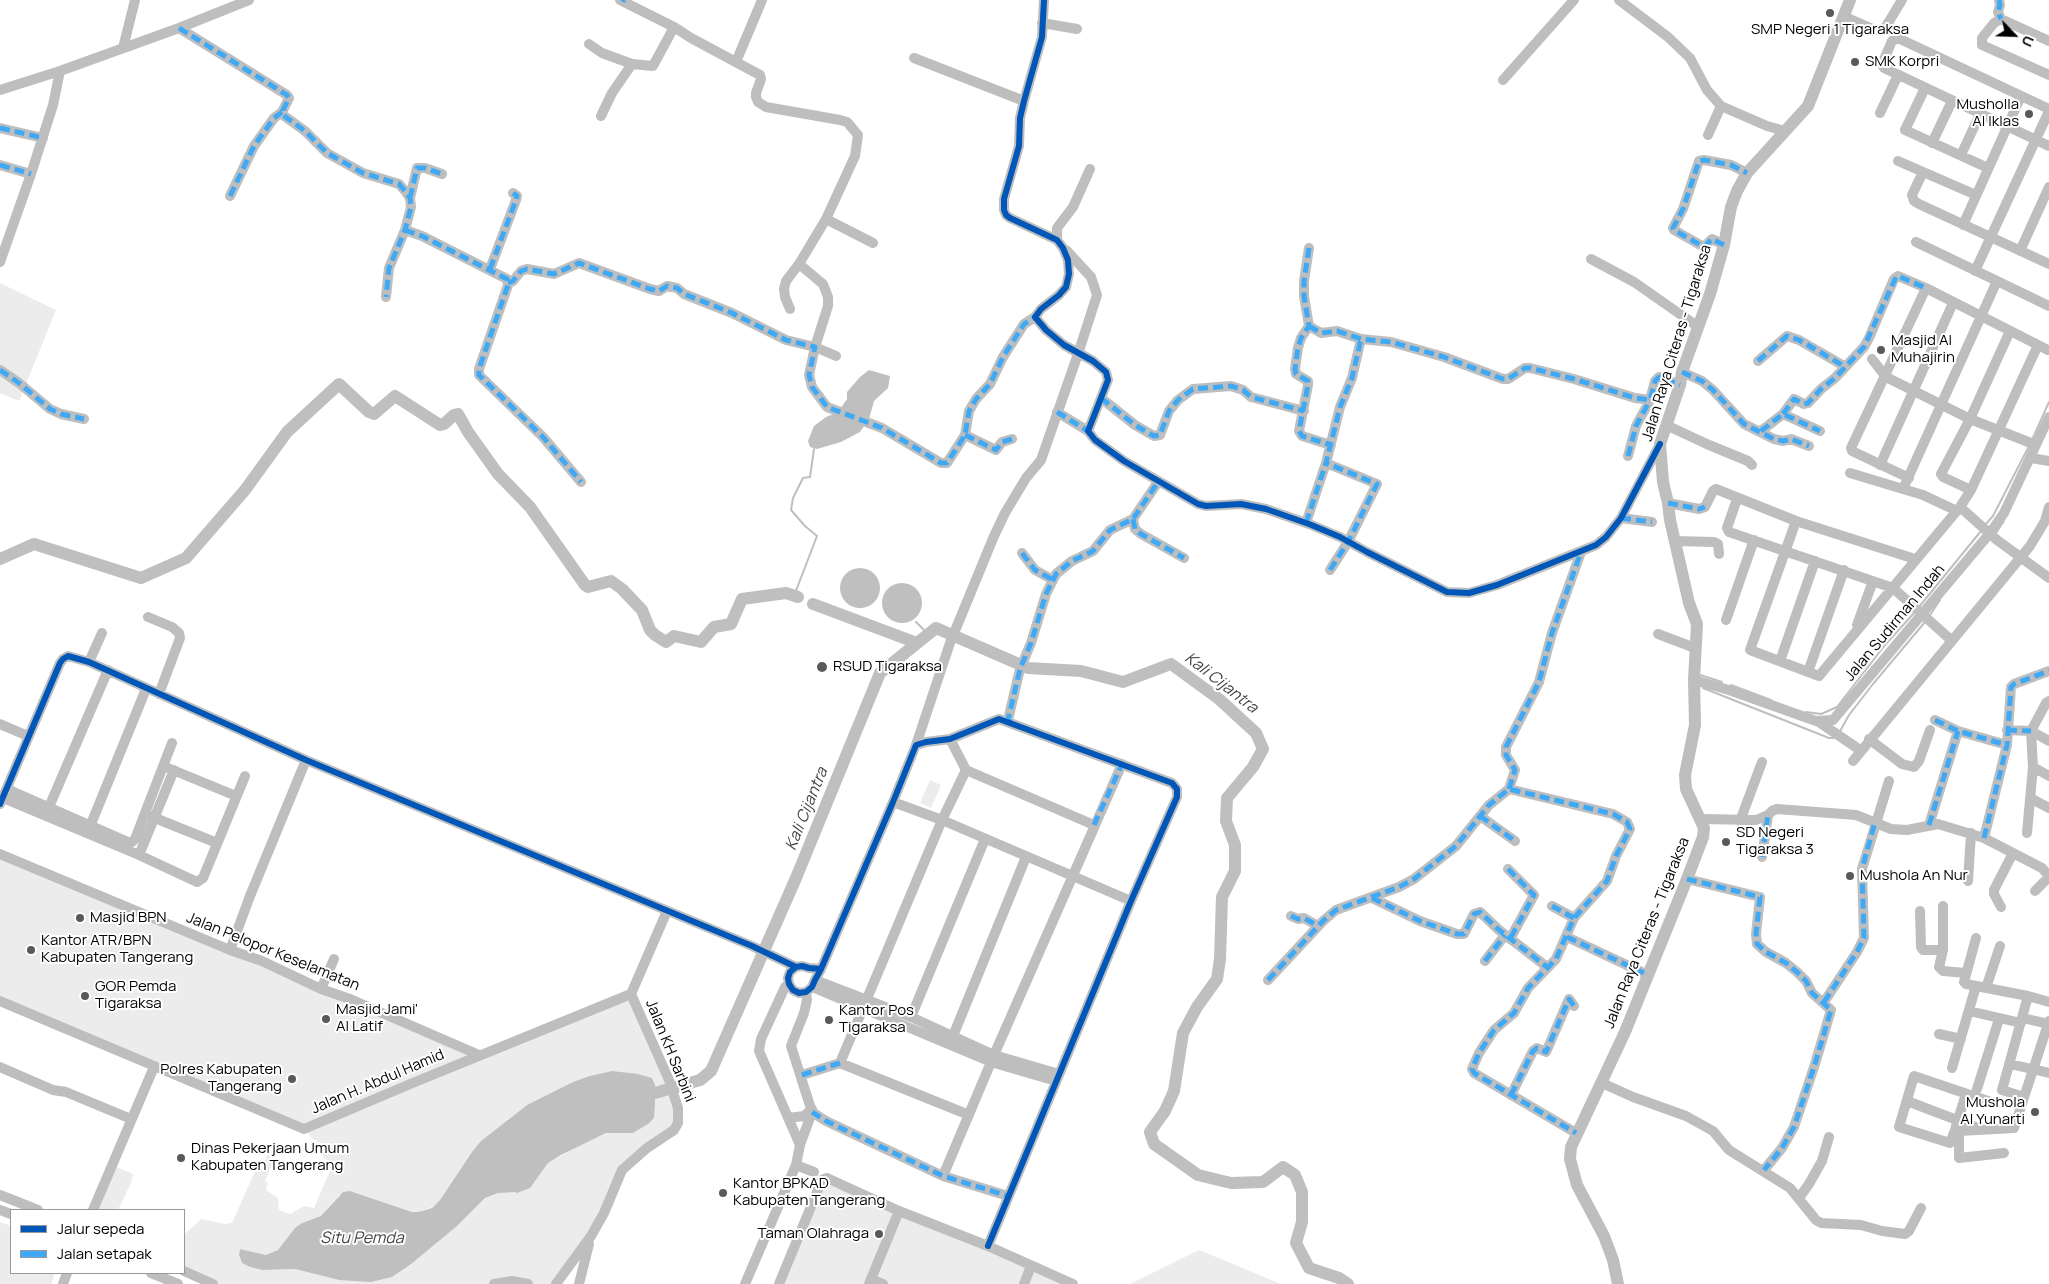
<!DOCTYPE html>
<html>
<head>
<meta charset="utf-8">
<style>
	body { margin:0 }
	#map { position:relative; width:2049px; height:1284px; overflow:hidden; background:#fff; font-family:Manrope,sans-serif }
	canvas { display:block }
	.legend { position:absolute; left:10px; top:1209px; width:175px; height:65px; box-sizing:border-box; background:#fff; border:1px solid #999; margin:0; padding:6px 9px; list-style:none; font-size:15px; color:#000 }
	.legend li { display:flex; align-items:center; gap:10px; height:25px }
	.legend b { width:25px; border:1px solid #999 }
	.north { position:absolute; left:1989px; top:10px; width:50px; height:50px; -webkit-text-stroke:4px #fff; paint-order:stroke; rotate:114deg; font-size:14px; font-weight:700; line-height:20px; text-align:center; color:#000 }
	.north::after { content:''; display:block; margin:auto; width:18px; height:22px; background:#000; clip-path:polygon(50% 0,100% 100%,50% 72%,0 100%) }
</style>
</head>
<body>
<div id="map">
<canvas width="2049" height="1284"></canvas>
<ul class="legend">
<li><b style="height:6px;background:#0057b8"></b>Jalur sepeda</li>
<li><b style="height:6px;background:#3fa9f5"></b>Jalan setapak</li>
</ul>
<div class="north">U</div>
</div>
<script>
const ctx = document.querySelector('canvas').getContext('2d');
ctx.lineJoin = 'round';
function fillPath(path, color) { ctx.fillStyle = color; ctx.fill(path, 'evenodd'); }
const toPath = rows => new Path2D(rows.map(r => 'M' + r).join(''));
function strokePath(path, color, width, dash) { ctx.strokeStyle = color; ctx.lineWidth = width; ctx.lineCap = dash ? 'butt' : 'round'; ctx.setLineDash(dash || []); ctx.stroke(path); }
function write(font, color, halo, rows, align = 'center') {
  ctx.font = font + ' Manrope,sans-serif'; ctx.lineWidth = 4; ctx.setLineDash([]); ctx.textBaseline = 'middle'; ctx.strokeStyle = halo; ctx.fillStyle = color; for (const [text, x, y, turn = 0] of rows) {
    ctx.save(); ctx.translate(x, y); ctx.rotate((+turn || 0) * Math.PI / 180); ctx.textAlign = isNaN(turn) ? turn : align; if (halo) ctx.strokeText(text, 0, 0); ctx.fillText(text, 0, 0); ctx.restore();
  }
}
const green = toPath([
	[0,283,56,310,19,401,0,393],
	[930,780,941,785,931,808,920,803],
	[0,857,480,1056,631,994,663,1067,678,1123,624,1168,604,1213,556,1284,213,1284,184,1271,184,1235,201,1219,225,1224,232,1223,256,1169,260,1171,268,1154,275,1158,265,1181,268,1183,266,1190,278,1198,279,1210,290,1214,304,1206,314,1208,333,1164,323,1157,322,1144,311,1138,306,1129,306,1125,0,998],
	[654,1085,655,1103,633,1133,606,1133,577,1147,548,1163,530,1188,498,1193,485,1198,457,1226,339,1280,295,1269,262,1270,250,1267,242,1263,239,1255,240,1249,266,1255,271,1254,278,1250,302,1223,321,1216,339,1195,350,1191,412,1212,418,1212,432,1207,440,1200,472,1152,481,1141,527,1105,549,1095],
	[112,1165,133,1174,131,1183,118,1210,93,1210],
	[830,1178,1074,1284,779,1284,820,1184],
	[0,1222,11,1226,11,1273,55,1273,51,1284,0,1284],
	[1199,1250,1204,1252,1281,1284,1130,1284]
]);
const water = toPath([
	[869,370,890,376,888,388,874,401,869,419,860,432,841,442,817,449,810,447,808,441,814,426,826,417,838,412,847,399,847,392,860,377],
	'840 588a20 20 0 1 1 40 0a20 20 0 1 1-40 0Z',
	'882 603a20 20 0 1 1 40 0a20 20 0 1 1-40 0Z',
	[612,1071,638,1074,652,1078,655,1085,655,1103,654,1118,648,1124,633,1133,606,1133,561,1155,548,1163,530,1188,517,1193,515,1192,498,1193,485,1198,457,1226,411,1264,392,1277,371,1282,339,1280,295,1269,262,1270,250,1267,242,1263,239,1255,240,1249,266,1255,278,1250,295,1228,302,1223,321,1216,343,1192,350,1191,412,1212,418,1212,432,1208,440,1200,472,1152,481,1141,527,1105,573,1082,590,1076]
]);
const stream = toPath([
	[2032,440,2049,402],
	[1985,525,1993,516,2029,446],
	[1996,533,2004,521],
	[794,596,817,536,805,526,791,510,793,498,803,478,810,477,814,449],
	[1919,607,1981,531],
	[1930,615,1940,600],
	[916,622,928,634],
	[1700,675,1722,682],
	[1731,685,1771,700],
	[1703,688,1829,738,1834,738],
	[1806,712,1821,714,1837,707,1885,645,1915,612],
	[1839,733,1849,715,1873,684,1925,622]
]);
const river = toPath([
	[0,559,34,544,141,578,186,558,245,490,287,432,339,384,369,412,374,414,395,396,440,425,444,424,454,415,458,414,468,432,498,474,530,507,585,585,588,587,611,581,622,589,642,610,650,630,655,635,666,642,674,636,701,642,714,627,731,624,742,599,786,593,798,597],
	[813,604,917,643],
	[655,1093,700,1080,711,1071,796,878,880,673,936,628,1028,668,1081,671,1123,682,1171,664,1219,699,1256,733,1263,749,1253,767,1227,798,1226,821,1235,845,1235,871,1222,897,1220,959,1217,979,1197,1007,1183,1033,1174,1091,1165,1111,1150,1132,1154,1144,1198,1175,1231,1183,1263,1182,1283,1167,1295,1175,1302,1192,1302,1222,1296,1243,1309,1268,1339,1278,1348,1284]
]);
const minor = toPath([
	[620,0,674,27,691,38,760,75,761,79,756,93,756,97,758,102,766,107,840,120,847,122,858,135,855,156,826,219,799,264,823,284,828,297,828,306,815,347,836,356],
	[1044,0,1042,37,1024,101,1020,118,1019,146,1004,199,1004,210,1006,215,1010,218,1057,240,1063,248,1068,260,1069,274,1066,287,1059,295,1041,309,1035,317,1046,330,1064,345,1093,361,1106,372,1108,380,1088,431,1095,440,1124,461,1198,504,1206,506,1241,504,1266,509,1309,524,1340,537,1367,552,1447,592,1469,593,1497,585,1596,545,1606,537,1621,518,1660,444],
	[1619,0,1668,37,1690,58,1707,90,1721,106,1767,126,1785,131],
	[1999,0,2000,5,1998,12,2001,19,2049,41],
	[1843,16,1875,30,1879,30,1885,28,1902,0],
	[2001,19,1994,23,1982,38,1982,45,2049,75],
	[1042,23,1077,29],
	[179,28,287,95,289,98,283,110,283,115,305,131,327,153,363,173,399,184,406,192,410,198,411,207,405,230,389,268,386,297],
	[589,44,602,53,632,64,653,66,674,27],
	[123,48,135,0],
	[914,58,1024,101],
	[736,62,762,0],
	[1503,80,1574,0],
	[1925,88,1905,130,1988,168],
	[0,90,60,71,179,28,249,0],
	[2049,109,1900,39,1896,39,1892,41,1882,64,1884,68,2049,146],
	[1880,113,1898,75],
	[601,116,612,93,632,64],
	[0,128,43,138],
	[1708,135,1721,106],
	[1932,143,1952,101],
	[1961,155,1980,114],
	[1898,161,1976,195],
	[0,165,31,174],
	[1923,172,1912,195,1914,201,1919,204,2049,264],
	[230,196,254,146,274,118,282,112],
	[410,198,417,168,425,168,442,174],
	[826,219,873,243],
	[1963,225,2021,96],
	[405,230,422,236,507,279,508,285,479,369,479,375,543,437,581,482],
	[1057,240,1057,228,1073,207,1090,169],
	[1916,242,2049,306],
	[1724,245,1712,239,1704,247,1674,230,1673,228,1683,209,1699,161,1704,160,1731,165,1747,173],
	[1309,248,1304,281,1304,296,1309,326,1301,338,1298,348,1295,369,1296,374,1308,381,1308,385,1299,431,1302,436,1331,445],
	[2020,251,2049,187],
	[1591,259,1634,282,1697,326],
	[0,262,31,174,53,105,60,71],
	[490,269,516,200,517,196,513,193],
	[1975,271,2049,111],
	[508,283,513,281,521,271,527,269,554,274,579,263,650,289,659,291,667,286,677,288,684,294,732,313,786,340,815,347,809,375,812,387,827,407,882,428,941,463,947,463,965,435,969,411,976,399,990,384,1003,357,1024,324,1035,317],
	[790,309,785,297,784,289,786,281,799,264],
	[1309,326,1321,333,1337,331,1361,339,1391,342,1444,357,1503,379,1508,379,1525,368,1530,368,1574,379,1635,398,1650,400,1655,381,1659,377,1680,385],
	[1872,359,1886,377,1970,419,2036,445],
	[1758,361,1787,336,1799,340,1844,366],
	[0,370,19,383,50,409,61,414,84,419],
	[1682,372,1702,381,1713,390,1744,424,1774,439,1783,441,1791,439,1809,446],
	[1101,398,1135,425,1154,436,1160,435,1169,411,1178,400,1193,389,1231,386,1243,390,1251,397,1304,411],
	[1057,412,1088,431],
	[1783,414,1794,399,1804,404,1808,403,1821,389,1835,378,1864,347,1869,338,1894,279,1898,276,1926,288,2048,350],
	[1666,425,1709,445,1748,461,1752,465],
	[1761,431,1783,414,1820,431],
	[965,435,996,450,1002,442,1012,439],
	[1628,456,1636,426,1650,400],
	[2031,458,2049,461],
	[1880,465,1953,303],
	[1850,473,1923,495,1957,511],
	[1909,478,1852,451,1851,448,1926,288],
	[1903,489,1997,281],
	[1971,490,1943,477,1941,474,1970,419,2010,331],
	[1737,499,1727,528,1729,532,1893,588,1951,640],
	[1668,503,1699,509,1705,507,1713,491,1716,489,1796,521,1915,559],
	[1960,507,1997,540,2049,578],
	[1621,518,1652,522],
	[1133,519,1135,529,1141,534,1184,558],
	[1796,521,1750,650,1819,676,1960,507,1971,490,2038,345],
	[1306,523,1326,463],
	[1675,541,1714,542,1718,544,1719,554],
	[1022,553,1035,570,1053,580],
	[1330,570,1348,542,1377,484,1326,463,1340,407,1352,378,1361,339],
	[148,617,172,627,179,633,180,638,159,694],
	[1726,620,1754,540],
	[1857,625,1873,581],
	[1658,634,1695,648],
	[1780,661,1815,561],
	[89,662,102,633],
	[1808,672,1844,570],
	[1694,680,1729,690,1816,721,1833,720,1990,533,2004,513,2049,417],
	[1008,720,1020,669,1031,643,1046,594,1056,574,1072,561,1093,551,1110,530,1133,519,1158,482],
	[1935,720,1958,731,2007,745],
	[1819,722,1860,750],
	[0,724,28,736],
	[2007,730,2031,731,2049,741],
	[950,739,966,770,1094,825],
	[1869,739,1902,764,1914,767,1919,761,1930,730],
	[916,745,950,643,994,536,1005,513,1026,478,1041,460,1078,354,1097,295,1091,277,1066,250],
	[1853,761,2030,546,2045,521,2049,507],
	[2033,767,2049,776],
	[168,768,236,796],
	[174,770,139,855,197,882,203,878,245,776],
	[966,770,942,820,840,1063,969,1115],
	[7,789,128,842,132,842,135,839,172,743],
	[1509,789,1515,770,1506,755,1506,747,1539,682,1552,633,1581,552],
	[3,798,139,855],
	[2030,798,2049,808],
	[893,802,942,820,1131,901],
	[0,804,60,663,63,659,68,656,89,662,306,760,752,946,796,967],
	[49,807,108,670],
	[150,816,217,843],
	[1480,816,1515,841],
	[1701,819,1756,820,1768,815,1772,811,1777,809,1856,815,1891,829,1907,830,1938,824,1984,838,2042,868,2049,876],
	[1740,821,1762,762],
	[91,824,146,689],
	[1929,825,1958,731],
	[2027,833,2033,767,2031,731,2046,703,2049,701],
	[1984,838,2007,745,2011,687,2014,684,2049,671],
	[0,854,230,950,262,961,321,989,350,999,479,1055],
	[1762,857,1768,815],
	[1508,869,1534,895,1510,939],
	[1687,879,1760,897,1756,934,1757,944,1766,952,1786,963,1797,972,1806,981,1812,993,1831,1010,1815,1064,1794,1127,1782,1148,1764,1170],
	[1968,881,1971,833],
	[2035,891,2049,877],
	[1372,898,1420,921,1457,934,1464,934,1474,914,1480,912,1499,930,1547,967],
	[1552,906,1574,918],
	[2001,907,1994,894,1994,890,2013,853],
	[1920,911,1921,947,1923,950,1943,950,1939,967,1943,971,1966,973],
	[1291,916,1298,919,1304,918,1318,926],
	[1567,937,1648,975],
	[1976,938,1964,982,1966,984,2028,996,2049,1002],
	[230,950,250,896,306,760],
	[1943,950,1943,906],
	[1485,961,1505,935],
	[821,969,809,968,802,966,796,967,790,972,788,978,789,984,793,990,799,993,806,992,812,987,815,980,821,969,893,802,916,745,926,742,950,739,999,719,1172,783,1177,789,1177,797,1131,901,988,1246],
	[815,980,911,1017,994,1055,1059,1074],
	[1268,980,1323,921,1336,910,1399,887,1414,879,1456,846,1489,805,1509,789,1613,814,1627,822,1630,829,1616,856,1607,881,1574,918,1556,959,1528,988,1514,1013,1494,1030,1479,1053,1472,1069,1474,1073,1576,1133],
	[789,984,785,987,761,1039,759,1051,800,1145],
	[812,987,991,1062,1056,1081],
	[1986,988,2000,946],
	[321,989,334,959],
	[0,1001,304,1129,415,1082,631,994],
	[1824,1002,1857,952,1864,938,1862,869,1889,781],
	[1969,1011,2021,1023],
	[911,1017,985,839],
	[2023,1018,2048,1024],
	[1939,1034,1961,1039],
	[953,1036,1026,857],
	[2010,1064,2049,1073],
	[0,1067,53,1090,66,1092,131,1119],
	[1952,1068,1976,986],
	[802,1075,840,1063],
	[1602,1083,1633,1097,1686,1116,1713,1131,1729,1150,1790,1188,1816,1220,1821,1223,1861,1225,1882,1231,1905,1234,1909,1231,1921,1208],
	[1977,1089,1999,1019],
	[1511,1095,1533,1051,1537,1048,1546,1052,1569,999,1574,1006],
	[2024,1097,2002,1090,2028,996],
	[1907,1101,1978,1128],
	[1991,1102,1914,1076,1899,1127,1950,1143,1955,1130,1959,1131,2014,1128,2049,1021],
	[812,1112,826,1121,943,1176,1008,1196],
	[788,1118,804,1116,812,1109],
	[1956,1126,1966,1094],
	[1959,1131,1959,1158,2004,1153],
	[796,1165,814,1172],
	[943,1176,994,1055,1122,764],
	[0,1195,38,1210],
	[1799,1198,1809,1184,1822,1161,1829,1137],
	[0,1210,11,1214],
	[93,1210,154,1067],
	[184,1271,213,1284],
	[151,1273,178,1284],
	[871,1279,883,1284],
	[63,1284,67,1273],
	[494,1284,512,1281,528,1284],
	[556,1284,591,1236,604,1213,622,1170,647,1148,674,1130,678,1123,678,1108,669,1080,631,994,667,911],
	[579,1284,589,1244],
	[745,1284,796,1165,800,1145,812,1112,791,1046,804,1013,807,1000,806,992],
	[779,1284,822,1180,827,1178,899,1211,988,1246,1073,1284],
	[869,1284,899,1211],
	[1024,1284,1031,1266]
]);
const major = toPath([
	[1618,1284,1613,1260,1604,1236,1577,1185,1570,1159,1571,1147,1625,1032,1687,879,1703,837,1704,828,1686,789,1685,775,1695,725,1694,680,1697,624,1689,603,1670,520,1668,503,1663,482,1660,444,1680,385,1682,372,1710,294,1724,245,1731,207,1737,191,1747,173,1808,106,1850,0]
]);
const quiet = toPath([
	[1999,0,2000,5,1998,12,2001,19],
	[623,2,624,0],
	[179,28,287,95,289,98,283,110,283,115,305,131,327,153,363,173,399,184,406,192,410,198,411,207,405,230,389,268,386,297],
	[0,128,43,138],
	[0,165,31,174],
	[230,196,254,146,274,118,282,112],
	[410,198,417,168,425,168,442,174],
	[405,230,422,236,507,279,508,285,479,369,479,375,543,437,581,482],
	[1724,245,1712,239,1704,247,1674,230,1673,228,1683,209,1699,161,1704,160,1731,165,1747,173],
	[1309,248,1304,281,1304,296,1309,326,1301,338,1298,348,1295,369,1296,374,1308,381,1308,385,1299,431,1302,436,1331,445],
	[490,269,516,200,517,196,513,193],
	[508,283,513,281,521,271,527,269,554,274,579,263,650,289,659,291,667,286,677,288,684,294,732,313,786,340,815,347,809,375,812,387,827,407,882,428,941,463,947,463,965,435,969,411,976,399,990,384,1003,357,1024,324,1035,317],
	[1309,326,1321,333,1337,331,1361,339,1391,342,1444,357,1503,379,1508,379,1525,368,1530,368,1574,379,1635,398,1650,400,1655,381,1659,377,1680,385],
	[1758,361,1787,336,1799,340,1844,366],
	[0,370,19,383,50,409,61,414,84,419],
	[1682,372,1702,381,1713,390,1744,424,1774,439,1783,441,1791,439,1809,446],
	[1101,398,1135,425,1154,436,1160,435,1169,411,1178,400,1193,389,1231,386,1243,390,1251,397,1304,411],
	[1057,412,1088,431],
	[1783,414,1794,399,1804,404,1808,403,1821,389,1835,378,1864,347,1896,277,1898,276,1926,288],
	[1761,431,1783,414,1820,431],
	[965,435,996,450,1002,442,1012,439],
	[1628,456,1636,426,1650,400],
	[1668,503,1699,509,1705,507],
	[1621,518,1652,522],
	[1133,519,1135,529,1141,534,1184,558],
	[1306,523,1326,463],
	[1022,553,1035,570,1053,580],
	[1330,570,1348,542,1377,484,1326,463,1340,407,1352,378,1361,339],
	[1935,720,1958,731,2007,745],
	[1011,722,1008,720,1020,669,1031,643,1046,594,1056,574,1072,561,1093,551,1110,530,1133,519,1158,482],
	[2007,730,2031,731],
	[1509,789,1515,770,1506,755,1506,747,1539,682,1552,633,1581,552],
	[1480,816,1515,841],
	[1094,825,1122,764],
	[1929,825,1958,731],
	[1984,838,2007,745,2011,687,2014,684,2049,671],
	[1762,857,1768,815],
	[1508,869,1534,895,1510,939],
	[1687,879,1760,897,1756,934,1757,944,1766,952,1786,963,1797,972,1806,981,1812,993,1831,1010,1815,1064,1794,1127,1782,1148,1764,1170],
	[1372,898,1420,921,1457,934,1464,934,1474,914,1480,912,1499,930,1547,967],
	[1552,906,1574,918],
	[1291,916,1298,919,1304,918,1318,926],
	[1567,937,1648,975],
	[1485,961,1505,935],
	[1268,980,1323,921,1336,910,1399,887,1414,879,1456,846,1489,805,1509,789,1613,814,1627,822,1630,829,1616,856,1607,881,1574,918,1556,959,1528,988,1514,1013,1494,1030,1479,1053,1472,1069,1474,1073,1576,1133],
	[1824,1002,1857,952,1864,938,1862,869,1875,822],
	[802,1075,840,1063],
	[1511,1095,1533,1051,1537,1048,1546,1052,1569,999,1574,1006],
	[812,1112,826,1121,943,1176,1008,1196]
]);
const cycleway = toPath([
	[1044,0,1042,37,1024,101,1020,118,1019,146,1004,199,1004,210,1006,215,1010,218,1057,240,1063,248,1068,260,1069,274,1066,287,1059,295,1041,309,1035,317,1046,330,1064,345,1093,361,1106,372,1108,380,1088,431,1095,440,1124,461,1198,504,1206,506,1241,504,1266,509,1309,524,1340,537,1367,552,1447,592,1469,593,1497,585,1596,545,1606,537,1621,518,1660,444],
	[0,804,60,663,63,659,68,656,89,662,306,760,752,946,796,967],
	[821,969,809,968,802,966,796,967,790,972,788,978,789,984,793,990,799,993,806,992,812,987,815,980,821,969,893,802,916,745,926,742,950,739,999,719,1172,783,1177,789,1177,797,1131,901,988,1246]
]);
const markers = [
	[1830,13,5,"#595959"],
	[1855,62,5,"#595959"],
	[2029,114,5,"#595959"],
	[1881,350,5,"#595959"],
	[822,667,6,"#595959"],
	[1726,842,5,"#595959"],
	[1850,876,5,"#595959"],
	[80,918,5,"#595959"],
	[31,950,5,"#595959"],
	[85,996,5,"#595959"],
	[326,1019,5,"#595959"],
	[829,1020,5,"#595959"],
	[292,1079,5,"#595959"],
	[2035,1112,5,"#595959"],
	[181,1158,5,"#595959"],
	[723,1193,5,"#595959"],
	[879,1234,5,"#595959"]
];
const poiNames = [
	["SMP Negeri 1 Tigaraksa",1830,30,"center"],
	["SMK Korpri",1865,62],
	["Musholla",2019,105,"right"],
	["Al Iklas",2019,122,"right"],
	["Masjid Al",1891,341],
	["Muhajirin",1891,358],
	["RSUD Tigaraksa",833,667],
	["SD Negeri",1736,833],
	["Tigaraksa 3",1736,850],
	["Mushola An Nur",1860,876],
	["Masjid BPN",90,918],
	["Kantor ATR/BPN",41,941],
	["Kabupaten Tangerang",41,958],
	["GOR Pemda",95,987],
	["Tigaraksa",95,1004],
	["Masjid Jami'",336,1010],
	["Al Latif",336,1027],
	["Kantor Pos",839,1011],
	["Tigaraksa",839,1028],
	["Polres Kabupaten",282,1070,"right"],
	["Tangerang",282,1087,"right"],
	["Mushola",2025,1103,"right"],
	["Al Yunarti",2025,1120,"right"],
	["Dinas Pekerjaan Umum",191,1149],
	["Kabupaten Tangerang",191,1166],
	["Kantor BPKAD",733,1184],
	["Kabupaten Tangerang",733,1201],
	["Taman Olahraga",869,1234,"right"]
];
const streetNames = [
	["Jalan Raya Citeras - Tigaraksa",1677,343,-73],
	["Jalan Sudirman Indah",1895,623,-50],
	["Jalan Raya Citeras - Tigaraksa",1647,933,-68],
	["Jalan Pelopor Keselamatan",273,952,22],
	["Jalan KH Sarbini",670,1051,68],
	["Jalan H. Abdul Hamid",378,1082,-23]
];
const waterNames = [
	["Kali Cijantra",1221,683,38],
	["Kali Cijantra",807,809,-68],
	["Situ Pemda",362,1239]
];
fillPath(green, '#ececec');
fillPath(water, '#bfbfbf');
strokePath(stream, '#bfbfbf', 2);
strokePath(river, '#bfbfbf', 12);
strokePath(minor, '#bebebe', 10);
strokePath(major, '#bebebe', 12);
strokePath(quiet, '#3fa9f5', 5, [10, 5]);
strokePath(cycleway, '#0057b8', 6);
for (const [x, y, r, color] of markers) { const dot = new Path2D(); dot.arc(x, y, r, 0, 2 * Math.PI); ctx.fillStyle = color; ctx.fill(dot); strokePath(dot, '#fff', 2); }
write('15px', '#000', '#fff', poiNames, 'left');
write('15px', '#000', '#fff', streetNames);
write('italic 16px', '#444', '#fff', waterNames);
</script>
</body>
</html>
